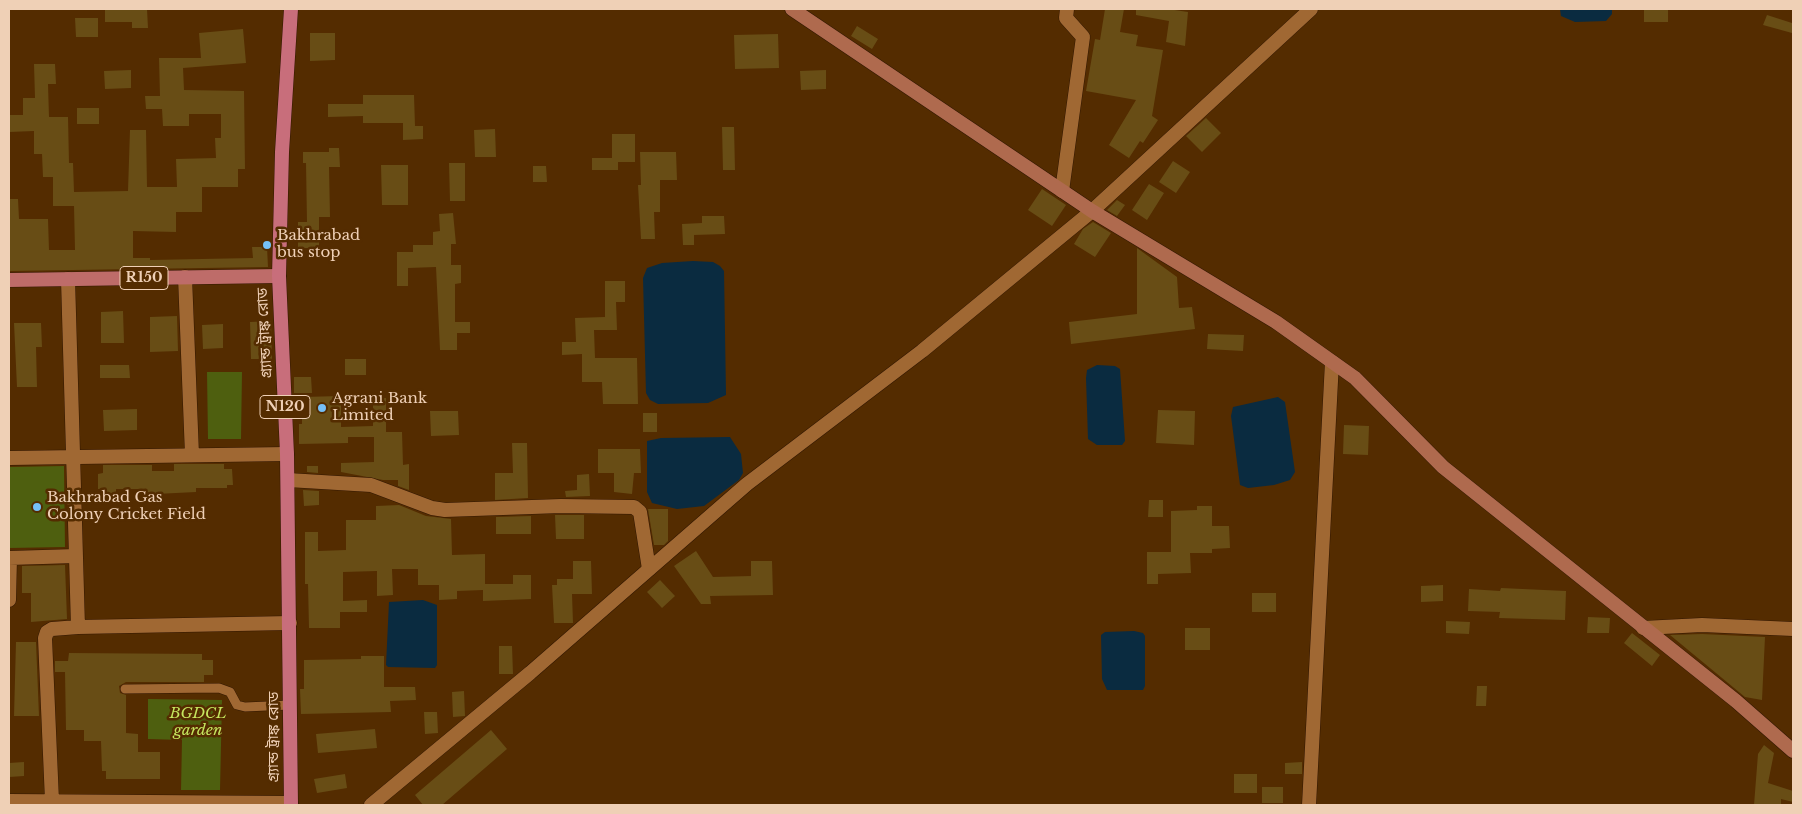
<!DOCTYPE html>
<html>
<head>
<meta charset="utf-8">
<style>
	body { margin:0 }
	#map { position:relative; width:1802px; height:814px; overflow:hidden; background:#542c00; font-family:"Libre Baskerville",serif }
	canvas { display:block }
	.frame { position:absolute; inset:0; border:10px solid #efd0b6; pointer-events:none }
</style>
</head>
<body>
<div id="map">
<canvas width="1802" height="814"></canvas>
<div class="frame"></div>
</div>
<script>
const ctx = document.querySelector('canvas').getContext('2d');
ctx.lineJoin = 'round';
function fillPath(path, color) { ctx.fillStyle = color; ctx.fill(path, 'evenodd'); }
const toPath = rows => new Path2D(rows.map(r => 'M' + r).join(''));
function strokePath(path, color, width, dash) { ctx.strokeStyle = color; ctx.lineWidth = width; ctx.lineCap = dash ? 'butt' : 'round'; ctx.setLineDash(dash || []); ctx.stroke(path); }
function write(font, color, halo, rows, align = 'center') {
  ctx.font = font + ' "Libre Baskerville","Noto Sans Bengali",serif'; ctx.lineWidth = 5; ctx.setLineDash([]); ctx.textBaseline = 'middle'; ctx.strokeStyle = halo; ctx.fillStyle = color; for (const [text, x, y, turn = 0] of rows) {
    ctx.save(); ctx.translate(x, y); ctx.rotate((+turn || 0) * Math.PI / 180); ctx.textAlign = isNaN(turn) ? turn : align; if (halo) ctx.strokeText(text, 0, 0); ctx.fillText(text, 0, 0); ctx.restore();
  }
}
const green = toPath([
	[207,372,242,372,241,439,208,439],
	[64,466,65,547,9,548,9,467],
	[148,699,222,700,220,790,181,790,182,740,148,739]
]);
const water = toPath([
	[1560,9,1612,9,1612,14,1606,21,1575,22,1561,16],
	[693,261,713,262,720,266,724,271,726,395,708,403,658,404,650,400,646,393,643,278,647,268,662,263],
	[1097,365,1115,366,1120,369,1125,441,1122,445,1097,445,1088,439,1086,378,1087,370],
	[1278,397,1285,402,1295,472,1290,480,1274,485,1248,488,1240,485,1231,416,1233,407],
	[730,437,741,454,743,473,739,480,704,506,677,509,652,503,647,492,647,441,661,438],
	[423,600,437,605,437,665,435,668,388,667,386,665,389,602],
	[1134,631,1143,633,1145,636,1145,686,1143,690,1107,690,1102,679,1101,635,1105,632]
]);
const building = toPath([
	[105,9,147,9,148,28,132,28,132,22,105,22],
	[1105,9,1124,9,1120,32,1138,35,1136,46,1163,50,1152,116,1158,120,1143,143,1140,141,1129,158,1109,145,1136,100,1086,91,1095,39,1100,40],
	[1136,9,1168,9,1188,12,1185,46,1166,42,1169,21,1136,15],
	[1644,9,1668,9,1668,22,1644,22],
	[1767,15,1792,23,1792,33,1763,25],
	[75,18,98,18,98,37,76,37],
	[857,26,878,39,872,49,851,36],
	[243,29,246,63,183,68,184,90,244,91,245,169,238,169,238,187,202,187,202,212,176,212,176,232,133,231,133,258,150,258,150,260,253,258,252,247,267,247,268,267,9,271,9,199,18,199,19,219,48,219,49,250,75,250,74,206,53,206,53,177,43,177,42,154,34,154,34,131,9,132,9,115,23,115,23,98,35,98,34,64,55,64,56,84,48,84,49,117,68,117,69,163,73,163,74,192,128,191,130,130,146,130,147,187,177,187,176,159,216,158,215,138,221,138,221,114,189,114,189,126,163,126,162,109,146,109,145,96,160,96,159,58,201,58,199,33],
	[310,33,335,33,335,60,310,61],
	[778,34,779,68,735,69,734,35],
	[131,70,131,88,105,89,104,71],
	[826,70,826,89,801,90,800,71],
	[363,95,414,95,415,126,423,126,423,139,403,140,403,123,363,123,363,116,328,117,328,104,363,104],
	[77,108,99,108,99,124,77,124],
	[1206,118,1221,133,1202,152,1186,136],
	[722,127,734,127,735,170,723,170],
	[495,129,496,157,475,157,474,130],
	[612,134,635,134,635,162,618,162,618,170,592,170,592,158,612,158],
	[329,148,339,148,340,167,329,167,330,217,319,217,319,248,298,248,298,222,307,222,306,163,303,163,303,152,329,152],
	[640,152,676,152,677,180,660,180,660,212,654,212,655,239,641,239,638,185,641,185],
	[1173,161,1190,172,1176,193,1159,182],
	[449,163,465,163,465,201,450,201],
	[381,165,408,165,408,205,382,205],
	[533,166,546,166,547,182,533,182],
	[1149,184,1164,193,1147,220,1132,210],
	[1042,189,1066,205,1052,226,1028,210],
	[1117,200,1125,205,1117,216,1107,210],
	[453,213,456,244,451,244,451,265,461,265,461,283,455,284,455,322,470,322,470,333,457,333,457,350,440,350,436,267,408,268,408,286,397,286,397,252,413,252,413,245,433,245,433,232,440,231,439,214],
	[702,216,724,216,725,234,694,235,694,245,683,245,682,224,702,223],
	[1093,222,1111,233,1095,257,1074,244,1083,229],
	[1137,248,1177,277,1179,308,1192,307,1195,329,1071,344,1069,322,1137,314],
	[605,281,625,281,625,302,616,302,617,330,594,330,595,358,637,358,638,404,603,404,602,382,582,382,582,354,562,355,562,342,576,342,575,318,605,317],
	[123,311,124,343,101,343,101,312],
	[177,316,178,351,150,352,150,317],
	[271,321,272,359,251,359,250,322],
	[14,323,41,323,42,347,36,347,37,387,17,387],
	[223,324,223,348,203,349,202,325],
	[1208,334,1244,335,1243,351,1207,349],
	[345,359,366,359,366,375,345,375],
	[100,365,129,365,130,378,100,378],
	[294,377,311,377,312,393,294,393],
	[341,396,341,427,373,426,373,398,386,398,386,432,402,432,403,465,409,464,409,490,398,486,398,480,383,480,341,472,341,463,374,462,374,437,348,437,348,443,299,444,299,424,302,424,302,397],
	[137,409,137,430,104,431,103,410],
	[1158,410,1195,411,1194,445,1156,443],
	[430,411,458,411,459,435,431,436],
	[643,413,657,413,657,432,643,432],
	[1344,425,1369,426,1368,455,1343,454],
	[512,443,527,443,528,498,495,500,495,473,513,473],
	[598,449,640,449,641,473,634,473,632,494,614,492,614,473,598,473],
	[174,464,224,464,224,469,232,469,233,485,227,485,227,488,196,488,196,492,156,494,139,494,139,489,116,489,116,495,103,495,103,489,98,489,98,474,103,473,103,465,152,465,152,471,174,471],
	[307,466,318,466,318,473,307,472],
	[589,474,590,496,566,497,565,491,577,490,577,475],
	[303,490,319,491,319,505,304,506],
	[1149,500,1163,500,1163,517,1148,517],
	[399,505,426,516,451,519,452,555,485,554,485,584,513,584,513,575,531,575,531,599,483,601,483,590,457,591,457,599,439,600,439,585,418,585,418,569,392,569,393,595,377,596,377,571,343,572,343,601,367,600,367,612,340,612,340,628,309,628,308,584,305,584,305,532,318,532,318,551,346,550,346,520,376,520,376,506],
	[1197,506,1212,506,1212,526,1229,526,1230,548,1212,549,1212,553,1190,553,1191,573,1158,574,1158,584,1147,584,1147,552,1171,552,1171,511,1197,510],
	[648,509,668,509,668,541,664,545,654,545],
	[555,515,584,515,584,539,556,539],
	[531,516,531,534,496,534,496,517],
	[696,551,713,577,751,576,751,561,772,561,773,595,710,596,711,604,701,604,674,566],
	[573,561,591,561,592,594,572,594,573,623,554,623,552,585,557,585,557,579,573,579],
	[65,565,67,619,31,622,31,593,22,593,22,566],
	[660,580,675,596,662,608,647,592],
	[1443,585,1443,601,1421,602,1421,586],
	[1501,588,1566,591,1565,620,1499,618,1500,612,1468,611,1469,589,1500,591],
	[1252,593,1276,593,1276,612,1252,612],
	[1588,617,1610,618,1609,633,1587,633],
	[1446,621,1470,622,1469,634,1446,633],
	[1185,628,1210,628,1210,650,1185,650],
	[1632,633,1660,655,1652,666,1624,643],
	[1702,634,1765,637,1762,700,1745,697,1670,635],
	[16,642,36,642,39,716,14,716],
	[499,646,512,646,513,674,499,674],
	[69,653,202,654,202,660,213,660,213,675,204,675,204,682,126,682,119,686,120,693,126,695,126,733,138,734,138,752,160,752,160,779,106,779,106,771,102,771,101,741,84,741,84,730,66,730,65,672,55,672,55,661,68,661],
	[361,656,384,656,384,687,415,687,416,700,390,701,391,712,301,714,300,689,304,689,304,660,361,659],
	[1477,686,1487,686,1486,706,1476,706],
	[464,691,465,716,453,717,452,692],
	[424,712,437,712,438,733,425,734],
	[375,729,377,748,318,753,316,734],
	[491,730,507,749,442,805,423,805,415,795],
	[1764,745,1774,753,1768,783,1793,791,1793,802,1781,799,1781,805,1754,805,1758,754],
	[24,762,24,776,9,777,9,763],
	[1302,762,1302,774,1285,774,1285,763],
	[345,774,347,788,317,793,314,779],
	[1234,774,1257,774,1257,793,1234,793],
	[1262,787,1283,787,1283,803,1262,803]
]);
const service = toPath([
	[125,689,219,688,230,692,237,705,245,707,290,705]
]);
const minor = toPath([
	[1062,191,1083,37,1066,18,1067,9],
	[185,277,192,455],
	[68,279,78,627,290,623],
	[9,458,287,454],
	[288,480,371,485,432,508,445,510,561,506,634,507,640,512,649,569],
	[9,558,76,556],
	[9,600,10,558],
	[1643,628,1702,625,1793,629],
	[9,801,291,803],
	[52,801,45,638,47,632,52,629,78,627],
	[1309,805,1332,362]
]);
const tertiary = toPath([
	[371,805,530,673,747,484,922,351,1092,211,1311,9]
]);
const secondary = toPath([
	[792,9,1092,211,1276,322,1355,378,1443,467,1736,701,1793,751]
]);
const primary = toPath([
	[9,280,279,276]
]);
const trunk = toPath([
	[291,805,287,454,279,276,282,152,291,9]
]);
const markers = [
	[267,245,5,"#75c0f6"],
	[322,408,5,"#75c0f6"],
	[37,507,5,"#75c0f6"]
];
const shields = [
	[144,278,48],
	[285,407,50]
];
const shieldNames = [
	["R150",144,278],
	["N120",285,407]
];
const poiNames = [
	["Bakhrabad",277,236],
	["bus stop",277,253],
	["Agrani Bank",332,399],
	["Limited",332,416],
	["Bakhrabad Gas",47,498],
	["Colony Cricket Field",47,515]
];
const streetNames = [
	["গ্র্যান্ড ট্রাঙ্ক রোড",265,333,-93],
	["গ্র্যান্ড ট্রাঙ্ক রোড",274,737,-90]
];
const parkNames = [
	["BGDCL",198,714],
	["garden",198,731]
];
fillPath(green, '#4e5f0f');
fillPath(water, '#0a2b40');
fillPath(building, '#684d15');
strokePath(service, '#321700', 10);
strokePath(minor, '#321700', 15);
strokePath(tertiary, '#321700', 15);
strokePath(secondary, '#321700', 15);
strokePath(primary, '#321700', 15);
strokePath(trunk, '#321700', 15);
strokePath(service, '#a06833', 9);
strokePath(minor, '#a06833', 14);
strokePath(tertiary, '#a06833', 14);
strokePath(secondary, '#af6a4e', 14);
strokePath(primary, '#be6c69', 14);
strokePath(trunk, '#c86e7b', 14);
for (const [x, y, r, color] of markers) { const dot = new Path2D(); dot.arc(x, y, r, 0, 2 * Math.PI); ctx.fillStyle = color; ctx.fill(dot); strokePath(dot, '#542c00', 2); }
for (const [x, y, w] of shields) { const box = new Path2D(); box.roundRect(x - w / 2, y - 11.5, w, 23, 4); ctx.fillStyle = '#542c00'; ctx.fill(box); strokePath(box, '#efd0b6', 1); }
write('bold 14px', '#efd0b6', null, shieldNames);
write('15px', '#efd0b6', '#542c00', poiNames, 'left');
write('15px', '#efd0b6', '#542c00', streetNames);
write('italic 15px', '#c6e75f', '#542c00', parkNames);
</script>
</body>
</html>
